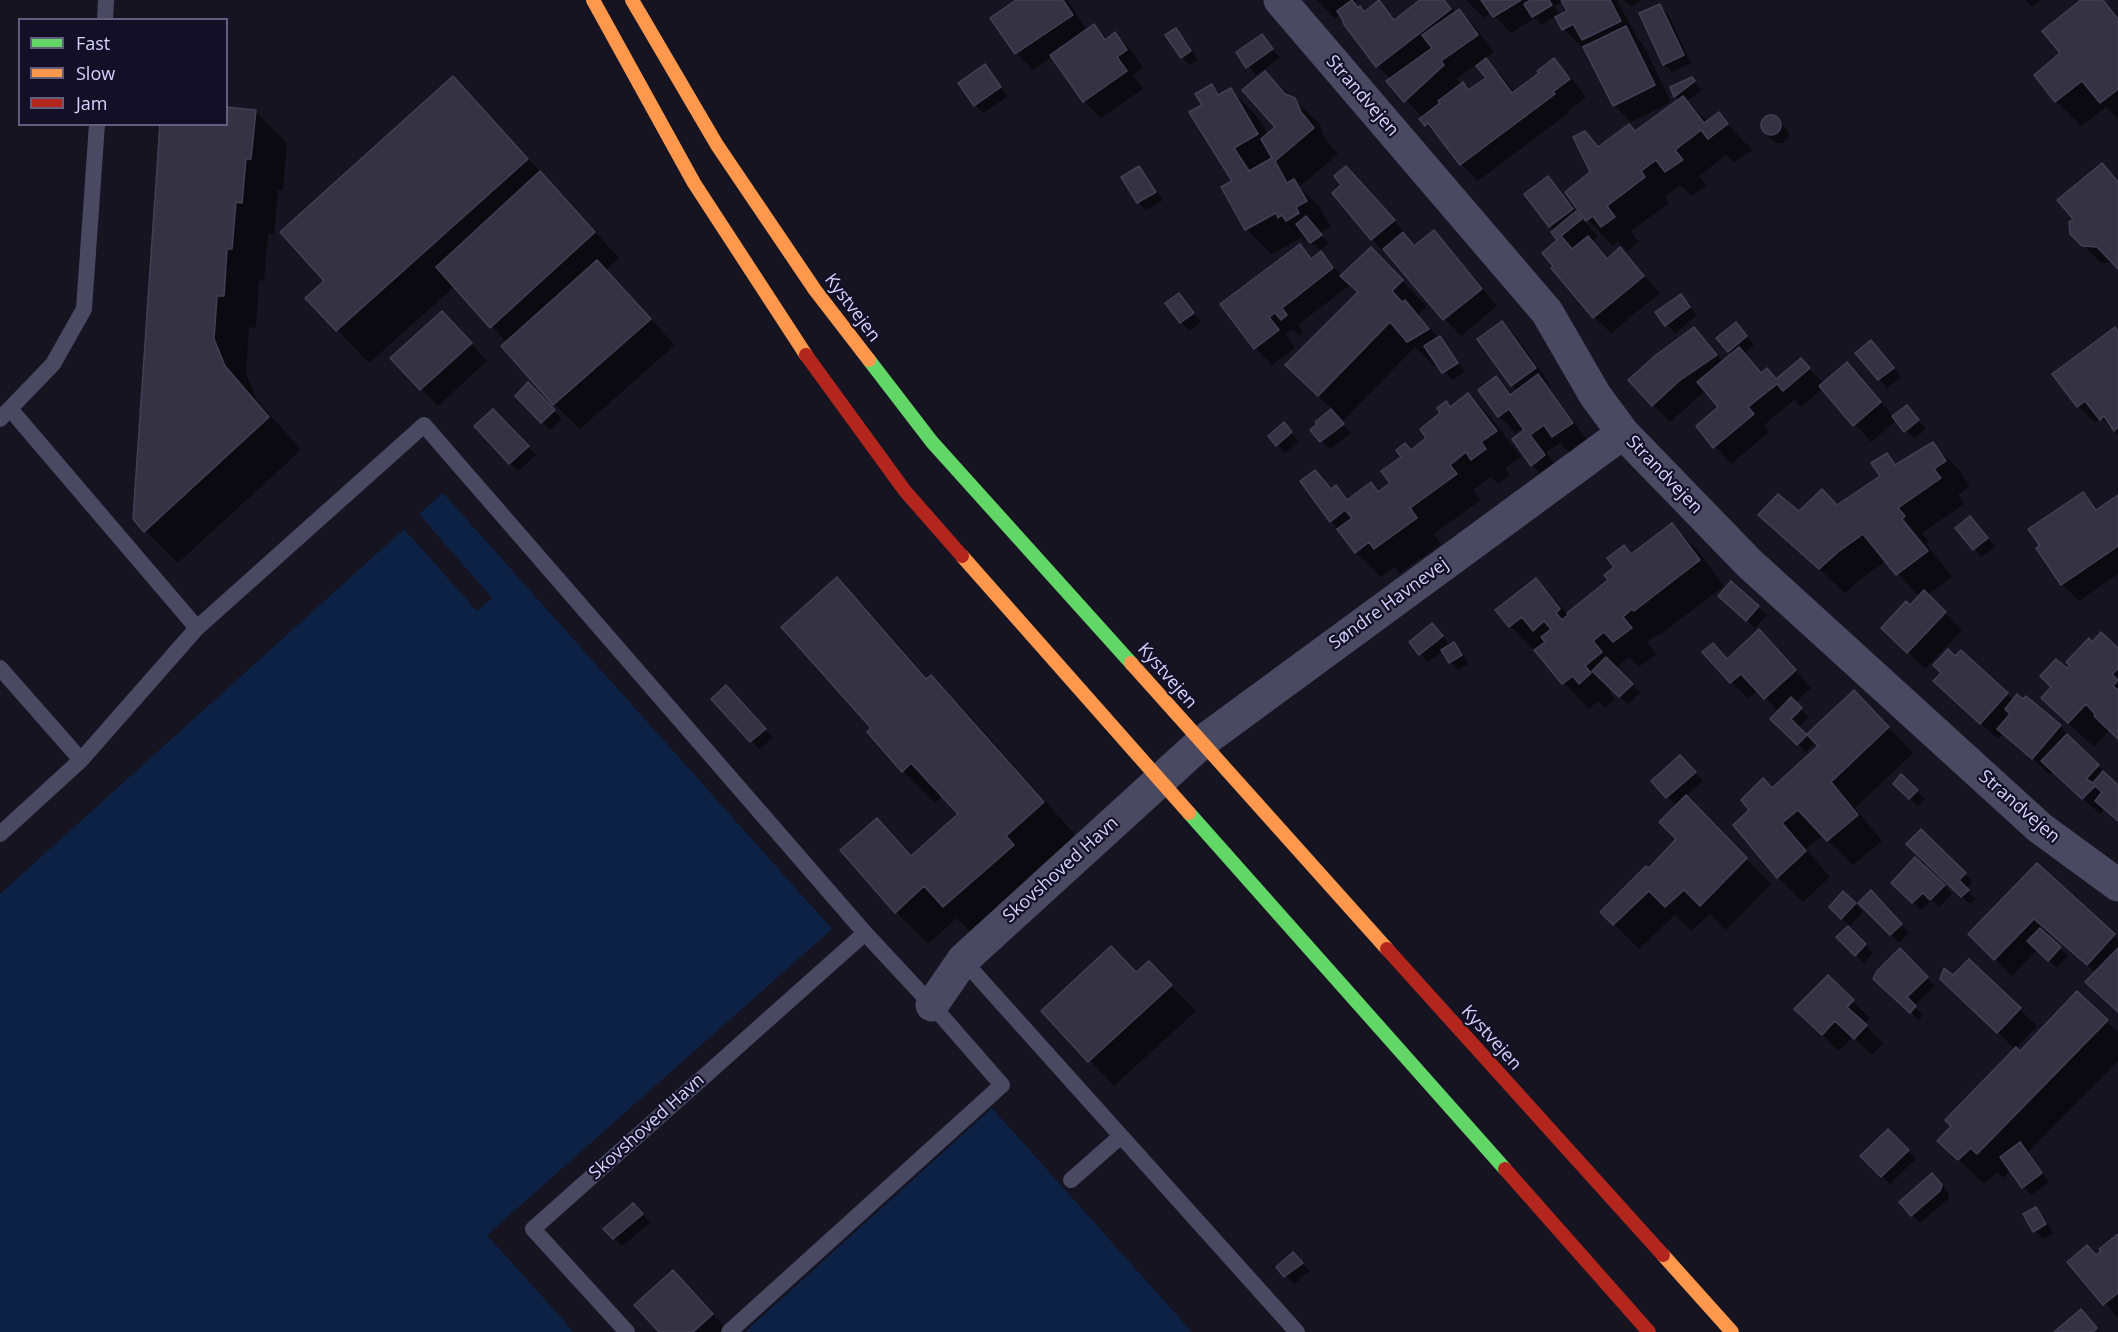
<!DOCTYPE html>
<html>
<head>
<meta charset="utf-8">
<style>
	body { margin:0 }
	#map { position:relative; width:2118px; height:1332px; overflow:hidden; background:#161421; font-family:"Open Sans",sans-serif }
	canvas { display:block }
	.legend { position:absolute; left:18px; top:18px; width:210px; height:108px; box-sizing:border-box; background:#130f26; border:2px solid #625e7d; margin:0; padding:8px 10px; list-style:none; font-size:18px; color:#d9d4ff }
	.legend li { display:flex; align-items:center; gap:12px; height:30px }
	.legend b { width:30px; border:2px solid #625e7d }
</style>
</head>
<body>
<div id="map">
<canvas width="2118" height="1332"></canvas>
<ul class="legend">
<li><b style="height:8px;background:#63d668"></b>Fast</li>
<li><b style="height:8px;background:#ff974d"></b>Slow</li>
<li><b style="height:8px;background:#b3261e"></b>Jam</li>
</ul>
</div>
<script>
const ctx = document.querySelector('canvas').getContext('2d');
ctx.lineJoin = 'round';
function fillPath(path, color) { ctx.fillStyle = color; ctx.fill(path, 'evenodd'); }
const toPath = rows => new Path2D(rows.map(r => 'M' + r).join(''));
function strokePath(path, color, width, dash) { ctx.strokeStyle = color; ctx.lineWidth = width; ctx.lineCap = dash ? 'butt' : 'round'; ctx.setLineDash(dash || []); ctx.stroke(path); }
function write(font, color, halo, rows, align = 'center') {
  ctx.font = font + ' "Open Sans",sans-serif'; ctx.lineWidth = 4.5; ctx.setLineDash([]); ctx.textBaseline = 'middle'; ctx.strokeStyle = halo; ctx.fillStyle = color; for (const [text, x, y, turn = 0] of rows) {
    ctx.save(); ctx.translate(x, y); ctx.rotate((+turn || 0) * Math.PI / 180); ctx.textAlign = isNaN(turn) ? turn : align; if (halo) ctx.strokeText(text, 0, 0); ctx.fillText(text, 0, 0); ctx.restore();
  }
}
const water = toPath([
	[443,493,832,929,487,1235,574,1332,0,1332,0,894,404,529,477,611,492,598,419,514],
	[992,1108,1192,1332,745,1332]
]);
const shadow = toPath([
	[1018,0,1067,0,1087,30,1094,26,1107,40,1115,34,1132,51,1143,67,1133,75,1143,89,1101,118,1084,101,1053,56,1033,70,1016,53],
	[1317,0,1358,0,1353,4,1365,13,1379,2,1397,20,1422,0,1445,0,1456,13,1459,11,1476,28,1494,52,1485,59,1503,77,1515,93,1541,74,1554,60,1571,77,1586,97,1569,110,1570,112,1478,181,1461,164,1444,141,1426,125,1421,119,1423,118,1388,81,1391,79,1378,66,1345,23,1341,14,1335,19],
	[1477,64,1488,78,1470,91,1461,85,1457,78],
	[1440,101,1442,104,1433,111,1431,109],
	[1466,0,1617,0,1638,39,1643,44,1671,102,1631,122,1614,105,1589,45,1587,43,1581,46,1564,29,1556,16,1541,25,1535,18,1511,33,1491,12,1484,18],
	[1563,1,1569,11,1560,16,1554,6],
	[1624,0,1642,0,1631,7],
	[2025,0,2040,0,2032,7],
	[2083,0,2103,0,2118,15,2118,119,2106,107,2081,126,2056,101,2062,54],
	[1660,5,1668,14,1691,63,1672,72,1664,64],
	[1176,30,1184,38,1198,60,1190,65,1182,57],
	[1262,36,1280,58,1256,75,1238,53],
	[984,66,1008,96,983,113,975,105],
	[1265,73,1320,124,1325,139,1338,154,1299,187,1319,206,1331,227,1320,233,1329,244,1320,250,1313,244,1307,240,1305,242,1301,238,1271,254,1246,229,1234,182,1204,105,1212,86,1221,95,1231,90,1256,115,1268,135,1277,127],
	[453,78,485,111,619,258,605,271,675,345,580,429,554,404,507,343,455,286,369,363,307,298,326,281],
	[1691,79,1702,90,1687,101,1708,122,1718,114,1752,150,1734,163,1726,155,1699,176,1706,186,1692,196,1680,185,1665,197,1669,203,1631,231,1639,242,1627,251,1618,241,1613,246,1588,220,1567,192,1592,172,1585,133,1600,148,1636,133,1679,100,1675,96],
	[255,111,287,143,283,191,278,190,274,235,268,234,264,281,259,280,256,328,249,327,246,373,257,400,301,450,178,563,134,519,226,124],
	[1768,116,1775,117,1784,126,1789,132,1788,139,1782,143,1775,143,1766,134,1762,127,1762,120],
	[2102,165,2118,181,2118,267,2114,263,2101,263,2072,234,2075,219],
	[1139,168,1147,176,1163,200,1146,210,1138,202],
	[1346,168,1410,238,1408,239,1416,247,1433,232,1450,249,1497,306,1461,336,1372,239,1343,185],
	[1548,178,1598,237,1592,242,1608,259,1620,249,1660,293,1611,333,1594,317,1560,240,1526,194],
	[1300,246,1313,260,1321,253,1342,276,1371,250,1427,306,1417,315,1447,346,1465,372,1452,380,1438,363,1434,366,1415,347,1344,420,1337,414,1336,415,1351,433,1330,449,1321,441,1318,422,1332,409,1312,390,1360,293,1351,284,1298,325,1303,332,1299,336,1292,329,1285,334,1295,348,1272,365,1255,348],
	[1179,295,1201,322,1189,331,1181,322],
	[1680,295,1697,315,1675,333,1667,325],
	[1502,323,1519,340,1551,386,1549,387,1588,441,1570,453,1560,443,1546,452,1561,473,1549,482,1532,465,1524,427,1516,433,1499,416,1496,378,1513,395,1518,391,1512,385],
	[1694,329,1724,362,1733,355,1729,351,1744,332,1754,345,1743,354,1762,374,1767,370,1777,380,1801,360,1824,384,1847,364,1894,417,1907,407,1926,429,1914,439,1897,420,1871,442,1823,388,1801,407,1794,400,1764,425,1769,432,1731,464,1698,426,1721,408,1706,390,1670,422,1653,405],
	[459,330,487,361,438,406,421,389],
	[2118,333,2118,435,2101,418,2095,423,2078,406],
	[1879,350,1901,377,1887,388,1857,354],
	[528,384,562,419,550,430,517,396],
	[1468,394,1493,420,1521,457,1505,468,1510,475,1498,484,1491,477,1473,490,1481,500,1434,534,1441,544,1400,573,1395,567,1381,577,1356,552,1331,521,1315,472,1333,490,1336,487,1349,500,1371,484,1379,493,1392,484,1411,451,1428,439,1451,408],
	[493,411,536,455,518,471,510,463],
	[1283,424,1299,441,1285,453,1270,437],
	[1933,444,1958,469,1970,486,1958,495,1964,504,1922,533,1929,542,1926,544,1952,577,1927,595,1962,630,1925,669,1883,628,1920,597,1886,561,1863,577,1845,593,1761,515,1799,513,1838,507,1882,476,1887,455,1898,466],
	[2083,494,2099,510,2118,497,2118,574,2079,601,2062,584],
	[1672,525,1697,550,1724,586,1660,635,1658,634,1647,642,1656,654,1639,667,1629,657,1617,667,1640,693,1628,704,1612,689,1609,691,1615,699,1605,708,1598,701,1589,709,1564,683,1536,650,1535,651,1510,626,1536,580,1568,614,1610,580,1632,556],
	[1978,526,1995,547,1982,557,1974,549],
	[837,579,869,611,928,679,931,677,964,709,1076,836,1037,869,1045,878,976,938,957,918,928,944,896,912,877,820,913,856,960,815,943,796,935,803,903,771,873,728],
	[1731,583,1767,615,1755,628,1728,604],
	[1440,633,1451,646,1454,644,1462,652,1469,664,1458,670,1450,662,1443,651,1428,662,1411,642],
	[2092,644,2118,650,2118,738,2110,730,2094,747,2068,723,2067,670],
	[1776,648,1811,688,1795,703,1809,717,1798,728,1814,744,1806,752,1772,719,1779,712,1758,690,1748,699,1704,652,1728,660],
	[2007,694,2014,701,2023,701,2026,698,2060,726,2115,783,2118,787,2118,821,2105,809,2100,814,2053,771,2050,775,2004,733,1998,739,1952,698],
	[734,695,773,738,759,749,713,699],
	[1879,717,1913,753,1855,808,1882,841,1853,865,1823,835,1806,849,1830,877,1803,902,1778,877,1773,790],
	[1688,765,1703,781,1685,797,1771,884,1726,930,1710,914,1691,931,1675,915,1639,949,1614,924,1649,870,1678,839,1677,807,1653,781],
	[1902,776,1925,799,1918,806,1903,792],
	[1921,831,1973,882,1966,889,1976,899,1970,904,1908,844],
	[1915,859,1952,894,1939,907,1932,900,1921,910,1893,883],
	[2037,865,2118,940,2118,1011,2096,973,2051,935,2049,938,2068,956,2057,968,2037,950,2012,976,1970,934],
	[1871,892,1909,933,1899,943,1860,903],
	[1844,893,1863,912,1850,926,1831,907],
	[1848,928,1873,953,1864,963,1838,937],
	[1900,950,1935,986,1914,1006,1923,1015,1919,1020,1884,987],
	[1969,961,2037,1026,2015,1049,2020,1053,2077,993,2118,1032,2118,1061,2028,1152,2049,1182,2031,1195,2011,1170,2003,1178,1997,1172,1984,1184,1939,1141,2016,1050,1959,996,1953,977],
	[1149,963,1196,1011,1114,1086,1043,1011,1137,973],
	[1828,977,1870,1018,1864,1024,1883,1043,1872,1055,1853,1037,1839,1051,1813,1026],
	[1888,1131,1916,1159,1890,1184,1862,1156],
	[1940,1183,1949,1194,1948,1199,1920,1223,1912,1215],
	[2035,1209,2044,1217,2053,1233,2043,1239,2035,1231],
	[641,1213,650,1223,622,1246,614,1238],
	[2118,1236,2118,1318,2069,1262,2096,1257],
	[1301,1262,1310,1271,1294,1284,1278,1267],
	[690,1289,729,1332,661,1332]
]);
const building = toPath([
	[1016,0,1063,0,1073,15,1015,54,990,18,1016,0],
	[1352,0,1358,8,1360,6,1364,12,1379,0,1394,20,1420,0,1444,0,1451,9,1376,67,1343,23,1344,22,1337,11,1352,0],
	[1481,0,1521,0,1493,17,1481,0],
	[1531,0,1549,0,1552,5,1532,17,1524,4,1531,0],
	[1561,0,1610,0,1621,21,1582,40,1573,24,1562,30,1555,17,1567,11,1561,0],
	[2081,0,2103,0,2118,19,2118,89,2100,103,2082,81,2055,102,2034,75,2060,53,2042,31,2081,0],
	[1660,4,1684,55,1663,65,1639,13,1660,4],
	[1459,9,1478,35,1441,61,1444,65,1404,102,1386,81,1432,48,1422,35,1459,9],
	[1094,24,1105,40,1115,32,1127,50,1117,57,1127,71,1083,102,1050,55,1094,24],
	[1626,26,1655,85,1613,106,1583,47,1626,26],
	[1176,28,1191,51,1181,58,1165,35,1176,28],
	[1262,34,1273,49,1246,68,1236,52,1262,34],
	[1486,58,1512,93,1539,73,1537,71,1554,58,1570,79,1553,92,1555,94,1460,165,1428,123,1425,126,1419,119,1440,103,1438,101,1463,82,1468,90,1486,78,1476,66,1486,58],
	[985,64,1001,87,974,106,958,83,985,64],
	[1265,71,1285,94,1295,98,1301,112,1314,128,1275,161,1287,183,1294,179,1307,201,1296,207,1299,213,1286,221,1282,215,1278,218,1276,213,1245,230,1221,187,1232,181,1189,112,1202,105,1195,94,1212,84,1218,95,1231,88,1258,134,1234,148,1249,171,1272,158,1261,139,1275,127,1242,90,1265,71],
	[453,76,528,159,336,331,305,298,324,281,280,232,453,76],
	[1692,77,1695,81,1674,97,1670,87,1692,77],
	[1683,96,1704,123,1719,112,1728,124,1708,139,1701,130,1675,150,1683,160,1665,172,1656,160,1641,171,1645,177,1607,206,1615,217,1601,227,1593,216,1586,221,1565,192,1590,172,1573,137,1585,131,1598,147,1629,124,1635,131,1683,96],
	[226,107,256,110,251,159,246,159,242,203,236,202,232,249,227,249,224,296,217,296,214,339,225,366,269,417,144,532,133,519,160,124,226,124,226,107],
	'1761 125a10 10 0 1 1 20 0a10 10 0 1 1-20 0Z',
	[2102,163,2118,182,2118,269,2097,247,2082,246,2070,234,2069,222,2073,219,2057,200,2102,163],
	[1139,166,1156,192,1137,203,1121,177,1139,166],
	[1346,166,1395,220,1371,240,1332,193,1341,185,1334,176,1346,166],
	[540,171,595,232,490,328,436,267,540,171],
	[1548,176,1573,209,1549,227,1524,194,1548,176],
	[1576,211,1582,219,1561,236,1572,249,1588,236,1607,259,1620,247,1644,276,1593,318,1551,268,1553,266,1542,253,1557,240,1551,232,1576,211],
	[1306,216,1322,235,1310,243,1296,224,1306,216],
	[1434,230,1482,289,1443,320,1383,249,1403,232,1414,246,1434,230],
	[1300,244,1311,259,1321,251,1333,268,1282,308,1287,315,1281,320,1275,313,1269,317,1279,330,1254,349,1220,304,1300,244],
	[1371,247,1403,280,1392,291,1402,302,1405,300,1429,329,1407,342,1390,322,1318,396,1285,365,1358,292,1340,276,1371,247],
	[597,260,651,319,553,405,501,346,597,260],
	[1179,293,1194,313,1180,323,1165,303,1179,293],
	[1681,294,1690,307,1665,326,1655,312,1681,294],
	[442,311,472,343,420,390,390,358,442,311],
	[1502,321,1536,368,1511,386,1477,339,1502,321],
	[1736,322,1747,336,1728,352,1716,338,1736,322],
	[1694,327,1717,355,1679,381,1652,406,1628,380,1656,355,1694,327],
	[2115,327,2118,332,2118,427,2114,431,2104,416,2100,420,2085,401,2077,407,2052,374,2115,327],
	[1440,336,1458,363,1442,373,1424,346,1440,336],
	[1871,340,1894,368,1878,380,1855,353,1871,340],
	[1739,347,1761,373,1767,368,1776,379,1801,358,1810,368,1783,391,1777,384,1748,407,1754,414,1713,448,1696,426,1718,407,1697,382,1739,347],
	[1847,362,1881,402,1853,426,1819,386,1847,362],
	[1538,374,1573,423,1552,437,1544,425,1530,435,1545,455,1531,466,1512,439,1524,430,1509,409,1498,417,1478,390,1496,376,1510,395,1538,374],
	[528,382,555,410,541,423,515,396,528,382],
	[1468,393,1497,431,1481,442,1486,449,1471,460,1466,452,1450,465,1457,474,1410,508,1417,518,1374,549,1369,542,1355,553,1337,529,1352,518,1345,510,1330,522,1300,481,1315,470,1331,489,1336,485,1347,500,1371,482,1378,492,1390,483,1381,471,1401,457,1396,450,1405,443,1411,450,1426,438,1420,429,1440,413,1437,408,1446,401,1450,407,1468,393],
	[1907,405,1919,420,1904,432,1892,416,1907,405],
	[493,409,529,446,509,464,474,426,493,409],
	[1331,409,1344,424,1320,442,1310,430,1317,424,1315,422,1331,409],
	[1284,422,1292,432,1276,446,1268,436,1284,422],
	[1933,442,1946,461,1934,469,1941,478,1898,508,1905,516,1902,519,1928,551,1896,575,1863,534,1838,552,1819,569,1758,515,1778,494,1799,511,1822,489,1837,505,1880,476,1871,463,1887,453,1895,465,1933,442],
	[2083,492,2096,510,2118,495,2118,546,2061,585,2036,548,2040,546,2028,529,2083,492],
	[1970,516,1988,538,1973,550,1955,528,1970,516],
	[1672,523,1700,560,1634,611,1632,609,1623,617,1632,628,1613,642,1604,632,1593,641,1602,652,1585,666,1591,673,1579,684,1573,676,1562,684,1534,650,1545,642,1541,637,1551,629,1544,621,1533,631,1522,617,1509,627,1495,610,1536,578,1560,609,1556,613,1562,620,1568,615,1567,613,1608,580,1604,575,1614,567,1607,558,1624,545,1631,554,1672,523],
	[837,577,926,679,931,675,1044,802,1006,836,1014,845,943,907,924,886,895,913,840,850,877,818,911,856,958,814,911,763,902,772,867,732,871,728,781,627,837,577],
	[1731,581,1759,606,1746,621,1718,596,1731,581],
	[1924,590,1946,612,1907,653,1881,628,1906,601,1910,605,1924,590],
	[1432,623,1443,636,1419,655,1409,642,1432,623],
	[1759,629,1796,670,1764,699,1741,674,1730,683,1702,652,1713,643,1727,659,1759,629],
	[2101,632,2118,648,2118,669,2112,674,2118,680,2113,686,2118,690,2118,739,2094,716,2095,714,2086,704,2068,723,2041,698,2051,687,2040,676,2056,659,2067,668,2070,666,2066,662,2089,638,2092,642,2101,632],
	[1454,642,1462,655,1449,663,1441,650,1454,642],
	[1948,649,1955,656,1961,650,2008,693,1980,724,1933,681,1941,673,1933,665,1948,649],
	[1606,657,1633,684,1619,697,1592,671,1606,657],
	[726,685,766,729,750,742,711,699,726,685],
	[1854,690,1889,727,1831,782,1858,815,1827,841,1798,810,1782,823,1806,851,1777,878,1733,825,1749,810,1741,800,1763,778,1772,788,1818,746,1807,734,1854,690],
	[2017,694,2023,699,2026,696,2061,725,2032,759,1997,729,2010,714,2005,709,2017,694],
	[1791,697,1802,708,1791,719,1807,735,1797,745,1770,719,1791,697],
	[2067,734,2099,765,2086,779,2093,783,2103,771,2118,785,2118,821,2095,801,2102,792,2095,786,2082,799,2041,761,2067,734],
	[1680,755,1696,772,1666,798,1651,781,1680,755],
	[1901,774,1918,790,1909,799,1893,784,1901,774],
	[1686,795,1747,858,1700,906,1684,890,1665,907,1649,891,1613,925,1600,912,1646,866,1649,868,1676,839,1659,822,1686,795],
	[1921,829,1966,873,1959,880,1969,890,1961,897,1906,844,1921,829],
	[1915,857,1945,885,1930,900,1923,893,1912,903,1891,883,1915,857],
	[2037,863,2115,934,2087,965,2034,919,1994,960,1968,934,2037,863],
	[1871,890,1902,924,1890,935,1858,903,1871,890],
	[1843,891,1856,903,1841,919,1829,907,1843,891],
	[1848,926,1866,944,1855,956,1836,937,1848,926],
	[2040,928,2061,947,2048,961,2027,941,2040,928],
	[1111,946,1136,972,1149,961,1172,985,1088,1062,1041,1011,1111,946],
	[1900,948,1928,977,1907,997,1916,1006,1910,1013,1873,979,1877,971,1900,948],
	[2118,948,2118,1012,2085,982,2118,948],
	[1969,959,2021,1008,1997,1033,1940,979,1944,968,1953,975,1969,959],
	[1828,975,1854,1000,1847,1007,1867,1025,1854,1039,1835,1021,1822,1035,1794,1009,1828,975],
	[2077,991,2108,1020,1977,1154,1971,1148,1958,1160,1937,1141,1951,1126,1945,1120,2016,1047,2020,1051,2077,991],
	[1888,1129,1909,1150,1881,1177,1860,1156,1888,1129],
	[2020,1142,2042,1173,2022,1188,2000,1157,2020,1142],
	[1932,1173,1942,1185,1940,1191,1911,1216,1899,1202,1932,1173],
	[633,1203,643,1214,613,1239,603,1229,633,1203],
	[2036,1207,2046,1224,2033,1232,2023,1214,2036,1207],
	[2118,1234,2118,1293,2103,1305,2067,1262,2087,1245,2096,1255,2101,1251,2099,1249,2118,1234],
	[1293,1252,1303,1263,1284,1277,1276,1267,1293,1252],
	[673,1270,713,1314,693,1332,659,1332,634,1305,673,1270],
	[2081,1309,2097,1328,2093,1332,2054,1332,2081,1309]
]);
const lane = toPath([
	[105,20,106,0],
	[11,410,197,628],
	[0,419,53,364,84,309,97,124],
	[0,668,81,760],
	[0,834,81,760,197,628,424,425,865,933,932,1005,1002,1085,729,1332],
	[963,960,1297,1332],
	[1071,1180,1121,1136],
	[627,1332,533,1229,865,933]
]);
const street = toPath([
	[1280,0,1547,312,1595,395,1623,433,1749,563,2040,828,2118,885],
	[932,1005,963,960,1202,742,1623,433]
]);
const fast = toPath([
	[869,360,932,442,1131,663],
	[1189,813,1505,1169]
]);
const slow = toPath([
	[593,0,694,183,806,355],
	[632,0,717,145,815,290,869,360],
	[962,556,1189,813],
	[1131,663,1387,949],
	[1663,1255,1732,1332]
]);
const jam = toPath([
	[806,355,905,491,962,556],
	[1387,949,1663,1255],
	[1505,1169,1649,1332]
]);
const streetNames = [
	["Strandvejen",1362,96,49],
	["Kystvejen",852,308,53],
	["Strandvejen",1664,475,46],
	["Søndre Havnevej",1389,604,-36],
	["Kystvejen",1167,676,49],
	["Strandvejen",2019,807,41],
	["Skovshoved Havn",1061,870,-42],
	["Kystvejen",1491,1038,48],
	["Skovshoved Havn",647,1127,-42]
];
fillPath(water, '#0d2144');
fillPath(shadow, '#0007');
fillPath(building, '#343243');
strokePath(building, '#433f54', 1.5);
strokePath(lane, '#4a4962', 16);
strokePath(street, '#4a4962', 33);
strokePath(fast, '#63d668', 14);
strokePath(slow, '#ff974d', 14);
strokePath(jam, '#b3261e', 14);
write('18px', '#d9d4ff', '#130f26', streetNames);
</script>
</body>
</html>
